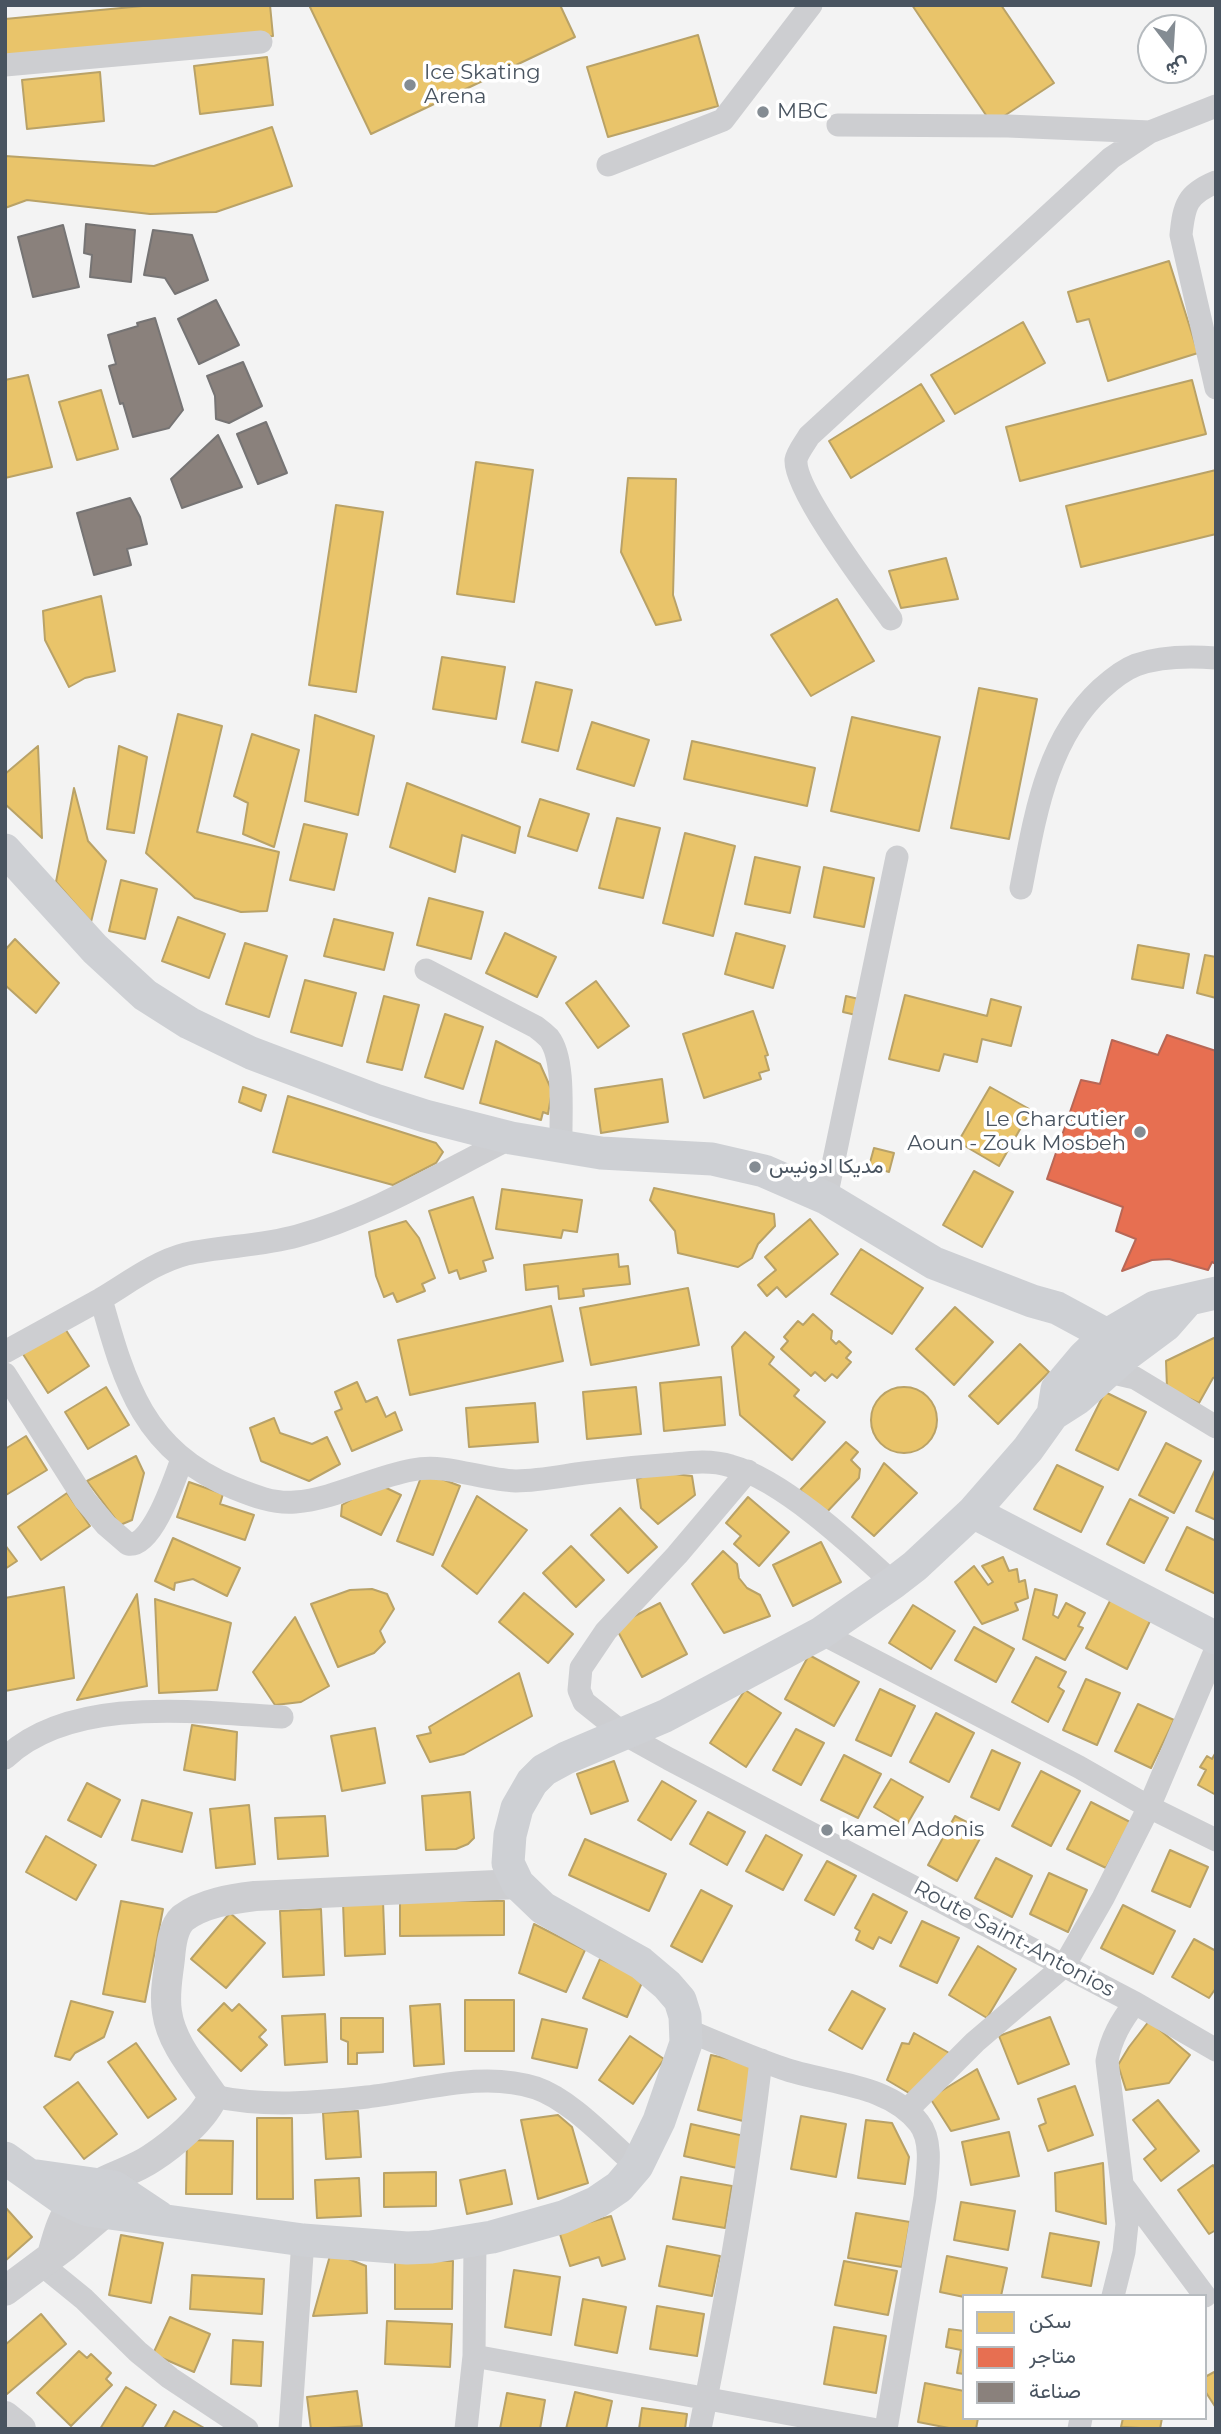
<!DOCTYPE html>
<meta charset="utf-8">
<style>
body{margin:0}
#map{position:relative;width:1221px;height:2434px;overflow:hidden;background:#f3f3f3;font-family:Montserrat,Vazirmatn,sans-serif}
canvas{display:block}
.frame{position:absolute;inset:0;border:7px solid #495460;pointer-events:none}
.legend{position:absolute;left:962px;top:2294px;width:245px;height:126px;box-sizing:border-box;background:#fff;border:2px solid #b6bbbf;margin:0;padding:9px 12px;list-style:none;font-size:21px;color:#495460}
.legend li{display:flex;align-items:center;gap:14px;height:35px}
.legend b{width:35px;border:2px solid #b6bbbf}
.north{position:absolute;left:1137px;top:14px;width:70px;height:70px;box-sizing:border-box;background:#fff;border:2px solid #b6bbbf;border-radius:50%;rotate:163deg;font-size:19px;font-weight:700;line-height:28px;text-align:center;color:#495460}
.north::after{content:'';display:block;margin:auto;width:24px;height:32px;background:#848c93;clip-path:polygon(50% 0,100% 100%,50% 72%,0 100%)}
</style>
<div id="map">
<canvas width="1221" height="2434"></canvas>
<div class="frame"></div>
<ul class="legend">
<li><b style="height:19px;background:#e9c46a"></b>سكن</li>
<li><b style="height:19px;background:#e76f51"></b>متاجر</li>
<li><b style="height:19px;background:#8a817c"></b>صناعة</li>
</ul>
<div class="north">ش</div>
</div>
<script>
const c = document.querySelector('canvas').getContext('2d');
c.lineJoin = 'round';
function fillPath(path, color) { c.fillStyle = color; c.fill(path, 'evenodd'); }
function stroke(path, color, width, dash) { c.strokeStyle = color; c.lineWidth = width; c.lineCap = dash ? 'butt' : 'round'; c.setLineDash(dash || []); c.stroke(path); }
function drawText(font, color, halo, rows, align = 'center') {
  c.font = font + ' Montserrat,Vazirmatn,sans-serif'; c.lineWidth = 7; c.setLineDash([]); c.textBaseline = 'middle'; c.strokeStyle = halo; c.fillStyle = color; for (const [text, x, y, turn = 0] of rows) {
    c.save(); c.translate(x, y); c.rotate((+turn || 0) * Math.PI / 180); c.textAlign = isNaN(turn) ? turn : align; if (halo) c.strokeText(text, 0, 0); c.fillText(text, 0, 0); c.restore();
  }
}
const homes = new Path2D(`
 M153,5H270L273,36L5,61V19Z
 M309,5H560L575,37L371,134Z
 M912,5H1001L1054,83L992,124Z
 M698,35L718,106L608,137L587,67Z
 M267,57L273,105L200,114L194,66Z
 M100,72L104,121L27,129L22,80Z
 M272,127L292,186L216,212L150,214L27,200L5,208V156L154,166Z
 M1169,261L1198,353L1108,381L1089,319L1077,322L1068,292Z
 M1023,322L1045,363L955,414L931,375Z
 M28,375L52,467L5,478V380Z
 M1192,380L1206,434L1020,481L1006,427Z
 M921,384L944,421L851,478L829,441Z
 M101,390L118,449L77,460L59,402Z
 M476,462L533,470L514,602L457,594Z
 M1216,470V534L1081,567L1066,506Z
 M628,478L676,479L673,595L681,620L656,625L621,552Z
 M336,505L383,512L356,692L309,685Z
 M946,558L958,599L901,608L889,571Z
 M101,596L115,671L85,678L69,687L45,640L43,611Z
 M837,599L874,661L811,696L771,635Z
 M442,657L505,667L496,719L433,709Z
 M536,682L572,690L558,751L522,742Z
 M979,688L1037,699L1009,839L951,828Z
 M178,714L222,726L197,832L279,852L267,911L241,912L195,898L146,853Z
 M315,715L374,736L358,815L305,801Z
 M852,717L940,737L919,831L831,811Z
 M592,722L649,740L634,786L577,769Z
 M252,734L299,750L274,847L243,834L248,803L234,796Z
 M692,741L815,768L807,806L684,779Z
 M38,746L42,838L5,804V774Z
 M119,746L147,757L134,833L107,829Z
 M407,783L520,827L515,853L462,835L455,872L390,847Z
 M74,788L88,841L106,861L91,922L56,882Z
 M540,799L589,814L577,851L528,836Z
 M617,818L660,828L643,898L599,888Z
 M304,824L347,834L334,890L290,880Z
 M685,833L735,846L713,936L663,923Z
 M755,857L800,867L790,913L745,904Z
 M824,867L874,878L864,927L814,917Z
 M121,880L157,889L145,939L109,931Z
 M429,898L483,912L471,959L417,945Z
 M178,917L225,934L209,978L162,961Z
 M334,919L393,933L384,970L324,956Z
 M505,933L556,957L537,997L486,973Z
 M736,933L785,946L773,988L725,974Z
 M15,939L59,983L36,1013L5,985V950Z
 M245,943L287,956L269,1017L226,1004Z
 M1138,945L1189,954L1183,988L1132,979Z
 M1205,955L1216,957V998L1197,993Z
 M305,980L356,993L342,1046L291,1032Z
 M596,981L629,1026L598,1048L566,1003Z
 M905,995L987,1016L991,999L1021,1007L1011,1046L982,1039L977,1062L944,1054L939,1071L889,1059Z
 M384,996L419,1005L402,1070L367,1062Z
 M846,996L863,1000L860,1016L843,1012Z
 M753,1011L768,1055L765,1056L769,1070L759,1073L761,1079L704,1098L683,1034Z
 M445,1014L483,1027L463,1089L425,1077Z
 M496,1041L540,1064L552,1091L548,1114L543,1112L541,1120L480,1103Z
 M662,1079L668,1122L601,1133L595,1089Z
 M243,1087L266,1095L261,1111L239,1102Z
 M990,1087L1031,1110L999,1166L958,1142Z
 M288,1096L436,1143L443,1152L436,1163L393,1185L273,1152Z
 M874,1148L894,1153L889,1172L869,1166Z
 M974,1171L1013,1192L982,1247L943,1225Z
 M654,1188L774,1214L775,1226L758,1244L752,1258L738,1267L678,1253L675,1231L650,1200Z
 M502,1189L582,1200L577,1232L563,1230L561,1238L496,1229Z
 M473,1197L493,1258L483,1261L486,1271L460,1279L457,1270L449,1273L429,1211Z
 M810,1219L838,1254L786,1297L777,1287L767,1296L758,1285L776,1270L765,1257Z
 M406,1221L419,1238L435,1278L422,1284L425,1291L397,1302L393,1293L384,1297L376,1276L369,1232Z
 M861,1249L923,1288L892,1334L831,1294Z
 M618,1254L619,1267L628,1266L630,1284L583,1289L584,1296L559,1299L558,1286L526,1290L524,1265Z
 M688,1288L699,1345L591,1365L580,1308Z
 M551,1306L563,1361L410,1395L398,1340Z
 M955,1307L993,1342L954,1385L916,1349Z
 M813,1314L832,1331L831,1339L836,1344L839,1341L851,1352L846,1358L851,1362L837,1378L832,1374L825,1381L815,1372L811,1376L781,1349L788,1341L784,1337L798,1321L803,1325Z
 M62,1324L89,1366L48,1393L21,1351Z
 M745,1332L774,1357L769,1364L799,1390L794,1396L825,1422L792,1460L740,1415L732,1347Z
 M1216,1337V1377L1213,1378L1199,1403L1167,1388L1166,1361Z
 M1020,1344L1049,1372L998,1424L969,1396Z
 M721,1377L725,1425L664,1431L660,1383Z
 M357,1382L366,1402L377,1397L386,1417L395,1412L402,1430L352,1451L335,1412L342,1409L335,1392Z
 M106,1387L129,1425L88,1449L65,1412Z
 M636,1387L641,1434L587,1439L583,1392Z
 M871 1420a33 33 0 1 1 66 0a33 33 0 1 1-66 0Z
 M1105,1392L1146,1412L1118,1470L1076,1450Z
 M535,1403L538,1442L469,1447L466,1408Z
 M274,1418L280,1433L312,1444L327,1437L340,1464L309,1481L261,1461L250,1428Z
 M26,1436L47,1470L6,1495L5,1449Z
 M846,1442L858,1452L851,1460L860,1469L859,1478L825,1514L800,1490Z
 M1166,1443L1201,1461L1174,1513L1139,1495Z
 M136,1456L144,1473L132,1520L120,1525L87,1481Z
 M884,1463L917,1493L874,1536L852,1517Z
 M1057,1465L1103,1487L1081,1532L1034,1509Z
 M1216,1468V1520L1196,1511Z
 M423,1472L460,1486L433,1555L397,1541Z
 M656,1472L692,1476L695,1495L658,1524L641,1508L637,1479Z
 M189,1482L223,1494L220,1504L254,1515L245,1540L177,1517Z
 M378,1484L401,1495L381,1535L341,1516L342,1505Z
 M67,1493L90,1526L41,1560L18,1527Z
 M477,1496L527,1530L477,1594L442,1566Z
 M748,1497L789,1532L759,1566L734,1544L741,1536L726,1523Z
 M1130,1499L1168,1518L1144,1563L1107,1544Z
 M620,1508L657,1547L628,1573L591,1535Z
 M1187,1527L1216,1541V1594L1166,1570Z
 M173,1538L240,1568L227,1596L193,1579L175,1583L174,1590L155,1581Z
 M821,1542L841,1582L793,1606L773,1565Z
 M5,1545L17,1561L5,1569Z
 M571,1546L604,1580L576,1607L543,1573Z
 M723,1551L737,1564L739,1578L747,1588L760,1595L770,1616L724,1633L692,1584Z
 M1003,1557L1009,1571L1017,1569L1019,1582L1025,1580L1028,1598L1015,1603L1018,1610L982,1624L955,1582L974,1566L988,1585L993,1582L982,1566Z
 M64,1587L74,1678L5,1691V1598Z
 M372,1589L387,1594L394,1609L380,1631L385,1642L374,1653L338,1667L311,1604L350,1590Z
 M1035,1589L1057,1595L1053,1615L1058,1618L1066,1603L1085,1613L1078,1626L1083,1628L1065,1660L1023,1639Z
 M524,1593L573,1634L548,1663L499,1622Z
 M137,1594L147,1686L77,1700Z
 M155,1599L231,1623L217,1690L159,1693Z
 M1111,1599L1151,1619L1127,1669L1086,1648Z
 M660,1603L687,1654L642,1677L615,1626Z
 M913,1605L955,1631L931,1669L889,1643Z
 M295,1617L329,1686L301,1702L275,1705L253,1672Z
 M974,1627L1014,1649L996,1682L955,1660Z
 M809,1655L859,1682L834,1726L785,1699Z
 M1036,1657L1066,1672L1058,1687L1064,1691L1048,1722L1012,1702Z
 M519,1673L532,1716L464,1754L430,1762L417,1736L431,1733L429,1727Z
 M1086,1679L1120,1693L1097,1745L1063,1730Z
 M880,1689L915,1706L891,1756L856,1740Z
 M745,1690L781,1713L746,1767L710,1743Z
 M1138,1704L1174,1720L1151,1768L1115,1751Z
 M936,1713L974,1733L949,1782L910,1762Z
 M192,1725L237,1732L235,1780L184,1770Z
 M375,1728L385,1783L342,1791L331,1736Z
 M796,1729L824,1743L801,1785L773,1770Z
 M992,1750L1020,1763L999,1810L971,1797Z
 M1216,1752V1795L1198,1785L1206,1770L1200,1767L1207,1756L1212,1759Z
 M844,1755L881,1774L858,1818L821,1800Z
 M614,1761L628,1801L591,1814L577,1774Z
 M1041,1771L1080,1791L1051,1846L1012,1826Z
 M891,1779L923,1797L906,1826L874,1807Z
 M662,1781L696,1801L671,1840L638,1820Z
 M87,1783L120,1800L101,1837L68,1820Z
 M470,1792L474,1838L468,1844L456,1849L426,1850L422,1796Z
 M142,1800L192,1813L182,1852L132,1840Z
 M1091,1802L1130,1822L1106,1868L1067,1849Z
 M249,1805L255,1864L216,1868L210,1809Z
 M708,1812L745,1832L727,1865L690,1844Z
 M325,1816L328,1856L278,1859L275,1818Z
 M955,1816L984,1831L957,1881L928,1865Z
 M766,1835L802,1855L783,1890L746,1871Z
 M46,1836L96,1865L76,1900L26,1872Z
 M585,1839L666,1874L649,1911L569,1875Z
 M1170,1850L1208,1867L1190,1907L1152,1891Z
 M996,1858L1032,1876L1012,1917L975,1898Z
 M827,1861L856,1876L834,1915L805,1900Z
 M1049,1873L1087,1890L1068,1932L1030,1914Z
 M701,1890L732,1906L702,1962L671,1946Z
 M873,1894L907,1912L891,1943L879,1937L873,1949L856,1940L860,1931L855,1928Z
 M121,1901L163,1909L145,2002L103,1994Z
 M383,1901L385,1954L345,1956L343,1903Z
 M400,1901H504V1935L400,1936Z
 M1123,1905L1175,1931L1153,1974L1101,1948Z
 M321,1909L324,1975L283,1977L280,1911Z
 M230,1913L265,1943L226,1988L191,1959Z
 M922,1921L959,1938L937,1983L900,1966Z
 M534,1924L585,1950L566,1992L519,1973Z
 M1194,1939L1216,1951V1988L1209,1998L1172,1977Z
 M978,1946L1016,1969L987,2018L949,1995Z
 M600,1959L644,1978L627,2017L583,1998Z
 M852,1991L885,2009L862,2049L829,2030Z
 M465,2000H514V2051H465Z
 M71,2001L113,2012L104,2037L75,2053L70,2060L55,2056Z
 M224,2003L232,2011L239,2004L266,2030L259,2037L267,2045L241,2071L198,2030Z
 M440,2004L444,2064L414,2066L410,2006Z
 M325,2014L327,2062L285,2065L282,2016Z
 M1050,2017L1069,2064L1018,2084L999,2036Z
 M341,2018H383V2052L357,2053V2064H348V2042L341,2039Z
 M542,2019L587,2029L577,2068L532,2058Z
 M1149,2021L1190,2055L1169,2083L1126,2090L1118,2065L1129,2047Z
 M914,2033L951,2054L914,2096L887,2080L902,2043L909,2044Z
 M630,2036L664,2059L633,2104L599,2080Z
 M136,2043L176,2099L148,2118L108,2062Z
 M711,2055L756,2065L743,2121L698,2110Z
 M977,2069L999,2119L951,2131L930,2098Z
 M78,2082L117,2134L84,2159L44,2107Z
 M1075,2086L1093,2135L1048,2151L1039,2126L1046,2123L1038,2099Z
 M1158,2100L1199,2151L1161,2181L1144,2159L1156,2149L1133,2120Z
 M358,2111L361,2157L326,2159L323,2113Z
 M558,2115L572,2127L588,2183L538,2199L521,2120Z
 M801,2116L846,2124L836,2177L791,2169Z
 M257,2118H292L293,2199H257Z
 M866,2120L892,2123L909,2157L905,2184L858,2178Z
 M691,2124L744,2136L737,2168L684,2156Z
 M1009,2132L1019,2176L971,2185L962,2142Z
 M187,2140L233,2141L232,2194H186Z
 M1103,2163L1106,2224L1056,2211L1055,2173Z
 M1213,2165L1216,2170V2230L1209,2234L1178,2190Z
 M505,2170L512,2204L467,2214L460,2180Z
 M436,2172V2206L384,2207V2173Z
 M681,2177L732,2186L725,2228L673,2219Z
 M359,2178L361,2216L317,2218L315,2180Z
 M961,2202L1015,2211L1008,2250L954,2240Z
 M5,2207L32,2237L5,2261Z
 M856,2213L910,2222L902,2267L848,2258Z
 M611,2216L625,2259L602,2266L599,2257L570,2266L559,2231Z
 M1050,2233L1099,2242L1091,2286L1042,2277Z
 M121,2235L163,2243L151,2303L109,2295Z
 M667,2246L720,2256L712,2296L659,2286Z
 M331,2252L366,2266L367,2313L313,2316Z
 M947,2256L1007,2268L1001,2296L964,2297L940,2292Z
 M395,2261H453L452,2309H395Z
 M844,2261L897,2271L888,2315L835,2305Z
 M514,2270L560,2277L551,2335L505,2327Z
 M192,2275L264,2279L262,2314L190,2309Z
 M583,2299L626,2307L617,2353L575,2345Z
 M657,2306L704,2314L697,2356L650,2349Z
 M41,2314L66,2344L7,2394L5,2391V2345Z
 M170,2317L210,2334L194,2372L153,2354Z
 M387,2321L452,2324L450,2367L385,2364Z
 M834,2327L886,2336L876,2393L824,2384Z
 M949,2329L964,2331V2374L957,2373L961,2350L946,2347Z
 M233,2340L263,2342L261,2386L231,2384Z
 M79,2351L87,2358L91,2354L111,2373L106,2379L112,2385L71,2426L37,2393Z
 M1216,2371V2408L1205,2391V2377Z
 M925,2383L964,2391V2418H978L976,2429H954L918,2422Z
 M126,2387L156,2405L141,2429H100Z
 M357,2391L362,2426L311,2429L307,2397Z
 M575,2392L612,2401L606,2429H566Z
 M507,2393L545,2400L540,2429H500Z
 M642,2408L687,2414L685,2429H639Z
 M174,2411L206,2429H164Z
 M1123,2418H1162L1160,2429L1121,2427Z`);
fillPath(homes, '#e9c46a');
stroke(homes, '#b9a267', 2);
const shops = new Path2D(`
 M1167,1035L1216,1051V1264L1212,1262L1208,1270L1169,1259L1152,1260L1122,1271L1136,1239L1116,1231L1123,1207L1047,1179L1081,1080L1100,1084L1112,1040L1158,1055Z`);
fillPath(shops, '#e76f51');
stroke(shops, '#b86756', 2);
const industry = new Path2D(`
 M86,224L135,230L131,282L90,277L92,255L84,253Z
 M63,225L79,287L33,297L18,237Z
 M153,230L192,235L208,280L175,294L165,278L144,275Z
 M216,300L239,345L199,364L178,319Z
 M155,318L183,410L169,428L133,437L123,403L120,404L109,366L116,364L108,335L138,326L137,323Z
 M243,362L262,406L229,423L216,419L215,396L207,376Z
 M266,422L287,473L258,484L237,434Z
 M218,435L242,487L182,508L171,479Z
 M130,498L140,517L147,544L127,549L131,565L94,575L77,513Z`);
fillPath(industry, '#8a817c');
stroke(industry, '#767474', 2);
stroke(new Path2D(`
 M5,65L261,42
 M838,125L1008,126L1150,132
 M608,165L723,120L811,5
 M1216,182C1187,194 1184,205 1181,235L1216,388
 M891,619C871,591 794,490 796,460C797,453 805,443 809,436L1111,158L1150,132L1216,106
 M1021,888C1035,817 1046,740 1101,689C1112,679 1123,670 1136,665C1161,656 1190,656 1216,658
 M426,970L536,1027C540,1030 545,1034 549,1038C566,1060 560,1119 561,1147
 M511,1138C441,1173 373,1215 297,1236C261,1246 222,1246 186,1254C155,1262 128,1283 101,1299C125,1385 144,1451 234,1488C254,1496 274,1504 295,1502C335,1499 373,1477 412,1470C448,1463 480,1480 516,1481C539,1481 562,1476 584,1473C614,1469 644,1466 674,1464C693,1462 712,1460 731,1466C783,1480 853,1546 893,1583
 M826,1198L897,857
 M5,1352L101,1299
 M1109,1372L1135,1378L1216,1427
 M5,1374L85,1500L106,1525L128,1544C152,1549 175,1478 182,1459
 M748,1471L677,1555L606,1631L581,1668L579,1690L584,1702L624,1734L669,1759L1135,2003C1121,2021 1111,2038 1107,2061L1127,2224L1124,2252L1113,2296
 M821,1633L1079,1767L1149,1807L1216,1840
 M5,1758C72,1695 196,1712 282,1717
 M1135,2003L1216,2050
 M687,2030C718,2043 750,2057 782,2068C826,2084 888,2083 919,2123C934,2142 927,2175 925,2197L886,2429
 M213,2096C262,2107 317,2103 367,2097C421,2091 482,2070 536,2088C571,2100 608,2141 637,2166
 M907,2110L975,2042L1064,1966L1103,1898L1149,1807L1216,1649
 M1124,2187L1205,2296
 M41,2264L84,2299L138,2352L170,2378L247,2429
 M474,2356L475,2241
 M290,2429L303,2240
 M466,2429L474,2356L872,2429
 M700,2429C725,2306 747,2184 761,2060
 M1079,2429L1081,2418`), '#cdced1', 23);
stroke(new Path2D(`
 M52,2255C57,2238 61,2219 73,2205C94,2178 126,2176 152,2158C172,2145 205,2118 213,2096C196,2071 171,2043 167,2012C164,1994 168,1976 170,1958C171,1945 173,1927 183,1918C203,1903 231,1899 255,1896L518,1884
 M5,2291L64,2247L117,2202
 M5,2416L21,2429`), '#cdced1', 30);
stroke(new Path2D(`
 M5,850L95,949L145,995L189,1023L251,1053L375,1100L425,1116L511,1138L601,1153L712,1159L764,1171L826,1198L934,1263L1032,1301L1057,1308L1107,1335L1127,1354
 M1053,1414L1057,1389L1084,1357L1107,1335L1155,1307L1216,1293
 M973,1512L1216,1638
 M5,2158L60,2197L88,2210L303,2240L407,2248L431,2247L492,2237L563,2217L597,2202L619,2187L637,2166L659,2121L686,2043L685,2016L680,2000L667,1985L641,1963L543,1908L518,1884L508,1863L510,1835L517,1808L532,1782L544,1770L566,1758L665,1716L821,1633L893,1583L915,1566L973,1512L1028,1449L1053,1414L1078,1398L1127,1354L1166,1325L1187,1301
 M37,2176L114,2187L159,2217`), '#ced0d4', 33);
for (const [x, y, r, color] of [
 [410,85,7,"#848c93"],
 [763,112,7,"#848c93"],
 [1140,1132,7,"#848c93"],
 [755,1167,7,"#848c93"],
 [827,1830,7,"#848c93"]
]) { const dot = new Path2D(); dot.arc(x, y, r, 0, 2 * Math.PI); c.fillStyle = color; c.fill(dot); stroke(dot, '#fff', 2.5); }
drawText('21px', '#495460', '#fff', [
 ["Ice Skating",424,73],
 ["Arena",424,97],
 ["MBC",777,112],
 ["Le Charcutier",1126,1120,"right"],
 ["Aoun - Zouk Mosbeh",1126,1144,"right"],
 ["مديكا ادونيس",769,1167],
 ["kamel Adonis",841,1830]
], 'left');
drawText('21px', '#495460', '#fff', [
 ["Route Saint-Antonios",1014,1939,28]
]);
</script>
